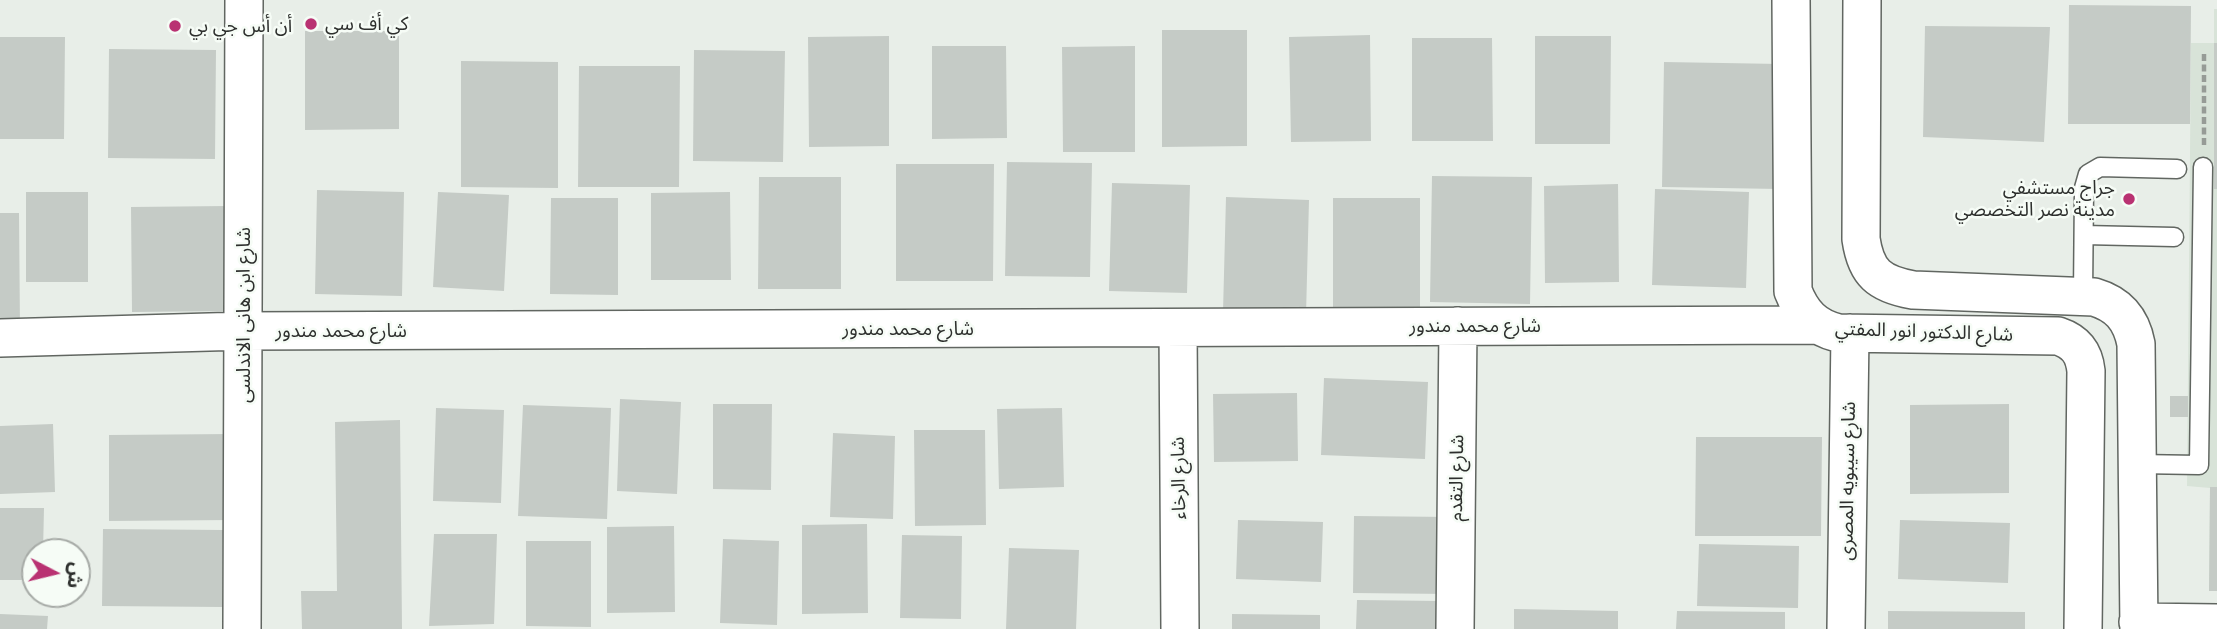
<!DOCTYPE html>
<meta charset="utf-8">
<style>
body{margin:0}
#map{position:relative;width:2217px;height:629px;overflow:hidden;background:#e8eee8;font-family:Figtree,"Noto Sans Arabic",sans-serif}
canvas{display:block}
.north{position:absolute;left:21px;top:538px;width:70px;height:70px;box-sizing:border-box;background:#f6fcf6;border:2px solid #a6aaa6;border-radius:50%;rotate:97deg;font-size:19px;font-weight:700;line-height:28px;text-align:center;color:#2d2f2d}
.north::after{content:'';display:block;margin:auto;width:24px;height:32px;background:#b93272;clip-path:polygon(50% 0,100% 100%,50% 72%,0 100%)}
</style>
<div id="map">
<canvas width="2217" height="629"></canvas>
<div class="north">ش</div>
</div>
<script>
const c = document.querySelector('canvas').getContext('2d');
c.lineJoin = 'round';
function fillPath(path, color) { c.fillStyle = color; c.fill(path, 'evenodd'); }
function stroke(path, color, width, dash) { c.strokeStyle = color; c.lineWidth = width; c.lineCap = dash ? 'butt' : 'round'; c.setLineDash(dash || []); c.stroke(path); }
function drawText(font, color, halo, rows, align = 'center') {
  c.font = font + ' Figtree,"Noto Sans Arabic",sans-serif'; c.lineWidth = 5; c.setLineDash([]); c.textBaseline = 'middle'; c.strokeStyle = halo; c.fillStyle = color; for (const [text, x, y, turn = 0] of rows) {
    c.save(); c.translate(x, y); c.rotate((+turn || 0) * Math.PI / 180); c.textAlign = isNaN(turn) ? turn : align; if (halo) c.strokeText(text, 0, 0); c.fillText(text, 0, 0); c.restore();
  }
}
fillPath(new Path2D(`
 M2214,9H2217V591H2209L2210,488L2187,486L2191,43H2214Z`), '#d8e3d8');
fillPath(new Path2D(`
 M2069,5L2191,6L2190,124H2068Z
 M1925,26L2050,27L2044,142L1923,137Z
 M1162,30H1247V146L1162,147Z
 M305,31H399V129L305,130Z
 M1370,35L1371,141L1291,142L1289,37Z
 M889,36V146L809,147L808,37Z
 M1535,36H1611L1610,144H1535Z
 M0,37H65L64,139H0Z
 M1412,38H1492L1493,141H1412Z
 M2214,43H2217V189H2214Z
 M932,46H1006L1007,138L932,139Z
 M1135,46V152H1063L1062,47Z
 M109,49L216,50L215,159L108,158Z
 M694,50L785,51L783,162L693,161Z
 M461,61L558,62V188L461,187Z
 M1664,62L1781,64L1779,189L1662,187Z
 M579,66H680L679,187H578Z
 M1007,162L1092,163L1090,277L1005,276Z
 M896,164H994L993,281H896Z
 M1432,176L1532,177L1530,304L1430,302Z
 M759,177H841V289H758Z
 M1112,183L1190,185L1187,293L1109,291Z
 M1618,184L1619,282L1545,283L1544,186Z
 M1655,189L1749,192L1746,288L1652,285Z
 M317,190L404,192L402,296L315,294Z
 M26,192H88V282H26Z
 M438,192L509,195L504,291L433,287Z
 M730,192L731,280H651V193Z
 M1226,197L1309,200L1306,315L1223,312Z
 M551,198H618V295L550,294Z
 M1333,198H1420V310H1333Z
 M227,206V311L132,312L131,207Z
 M0,213H19L20,330H0Z
 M1324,378L1428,382L1425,459L1321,455Z
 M1297,393L1298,461L1214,462L1213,394Z
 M2170,396H2188V417H2170Z
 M620,399L681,402L677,494L617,491Z
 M713,404H772L771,490L713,489Z
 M2009,404V493L1910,494V405Z
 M523,405L611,408L607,519L518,516Z
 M436,408L504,410L501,503L433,501Z
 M1062,408L1064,487L999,489L997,409Z
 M400,420L402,629H302L301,591H337L335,422Z
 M53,424L55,492L0,494V426Z
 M914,430H985L986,525L915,526Z
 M833,433L895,436L893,519L830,517Z
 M232,434V520L109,521V435Z
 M1696,437H1822L1821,536H1695Z
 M2210,487H2217V591H2209Z
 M0,508H44L43,552H35V580H0Z
 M1354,516L1451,517L1450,594L1353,593Z
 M1238,520L1323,522L1321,582L1236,579Z
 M1900,520L2010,523L2008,583L1898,579Z
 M867,524L868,613L802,614V525Z
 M674,526L675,612L607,613V527Z
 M103,529L223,530L222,607L102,606Z
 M434,534H497L494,624L429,626Z
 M902,535L962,536L961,619L900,618Z
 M723,539L779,541L777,625L720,623Z
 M526,541H591V627L526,626Z
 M1699,544L1799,546L1798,608L1697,606Z
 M1009,548L1079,550L1076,629H1006Z
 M1357,600L1441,601L1440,629H1356Z
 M1514,609L1618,611V629H1514Z
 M1677,611L1785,612V629H1676Z
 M1888,611L2025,612V629H1888Z
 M0,614L48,616L47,629H0Z
 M1232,614L1320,615V629H1232Z`), '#c5cbc6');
const lane = new Path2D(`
 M2084,235L2174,237
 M2083,296L2084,188L2088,174L2100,167L2177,169
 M2137,464L2199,465L2203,167`);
const street = new Path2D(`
 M1791,0L1793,291C1802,314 1814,327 1838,333L2058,336C2076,342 2084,352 2086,371L2083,629
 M1862,0L1861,239C1866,273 1879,284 1913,290L2094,297C2118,304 2131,318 2136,344L2139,629
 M1178,328L1180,629
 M0,338L244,331L1816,325
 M2138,622L2217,623
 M242,629L244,0
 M1455,629L1458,326
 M1846,629L1850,333`);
stroke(lane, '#616661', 21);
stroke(street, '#616661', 40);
stroke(new Path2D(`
 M2204,145V52`), '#969b96', 4.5, [7, 3.5]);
stroke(lane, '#fff', 18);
stroke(street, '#fff', 37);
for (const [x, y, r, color] of [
 [311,24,7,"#b93272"],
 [175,26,7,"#b93272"],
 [2129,199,7,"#b93272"]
]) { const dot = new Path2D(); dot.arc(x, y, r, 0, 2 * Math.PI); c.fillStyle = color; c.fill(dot); stroke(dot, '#f6fcf6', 2.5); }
drawText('19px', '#2d2f2d', '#f6fcf6', [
 ["كي أف سي",325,24],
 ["أن أس جي بي",189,26],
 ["جراج مستشفي",2115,188,"right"],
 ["مدينة نصر التخصصي",2115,210,"right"]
], 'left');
drawText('19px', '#2d2f2d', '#f6fcf6', [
 ["شارع ابن هانى الاندلسى",244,315,-90],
 ["شارع محمد مندور",1475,326],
 ["شارع محمد مندور",908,329],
 ["شارع محمد مندور",341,331],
 ["شارع الدكتور انور المفتي",1924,332,2],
 ["شارع الرخاء",1179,478,-91],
 ["شارع التقدم",1457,478,-89],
 ["شارع سيبويه المصرى",1848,481,-89]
]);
</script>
